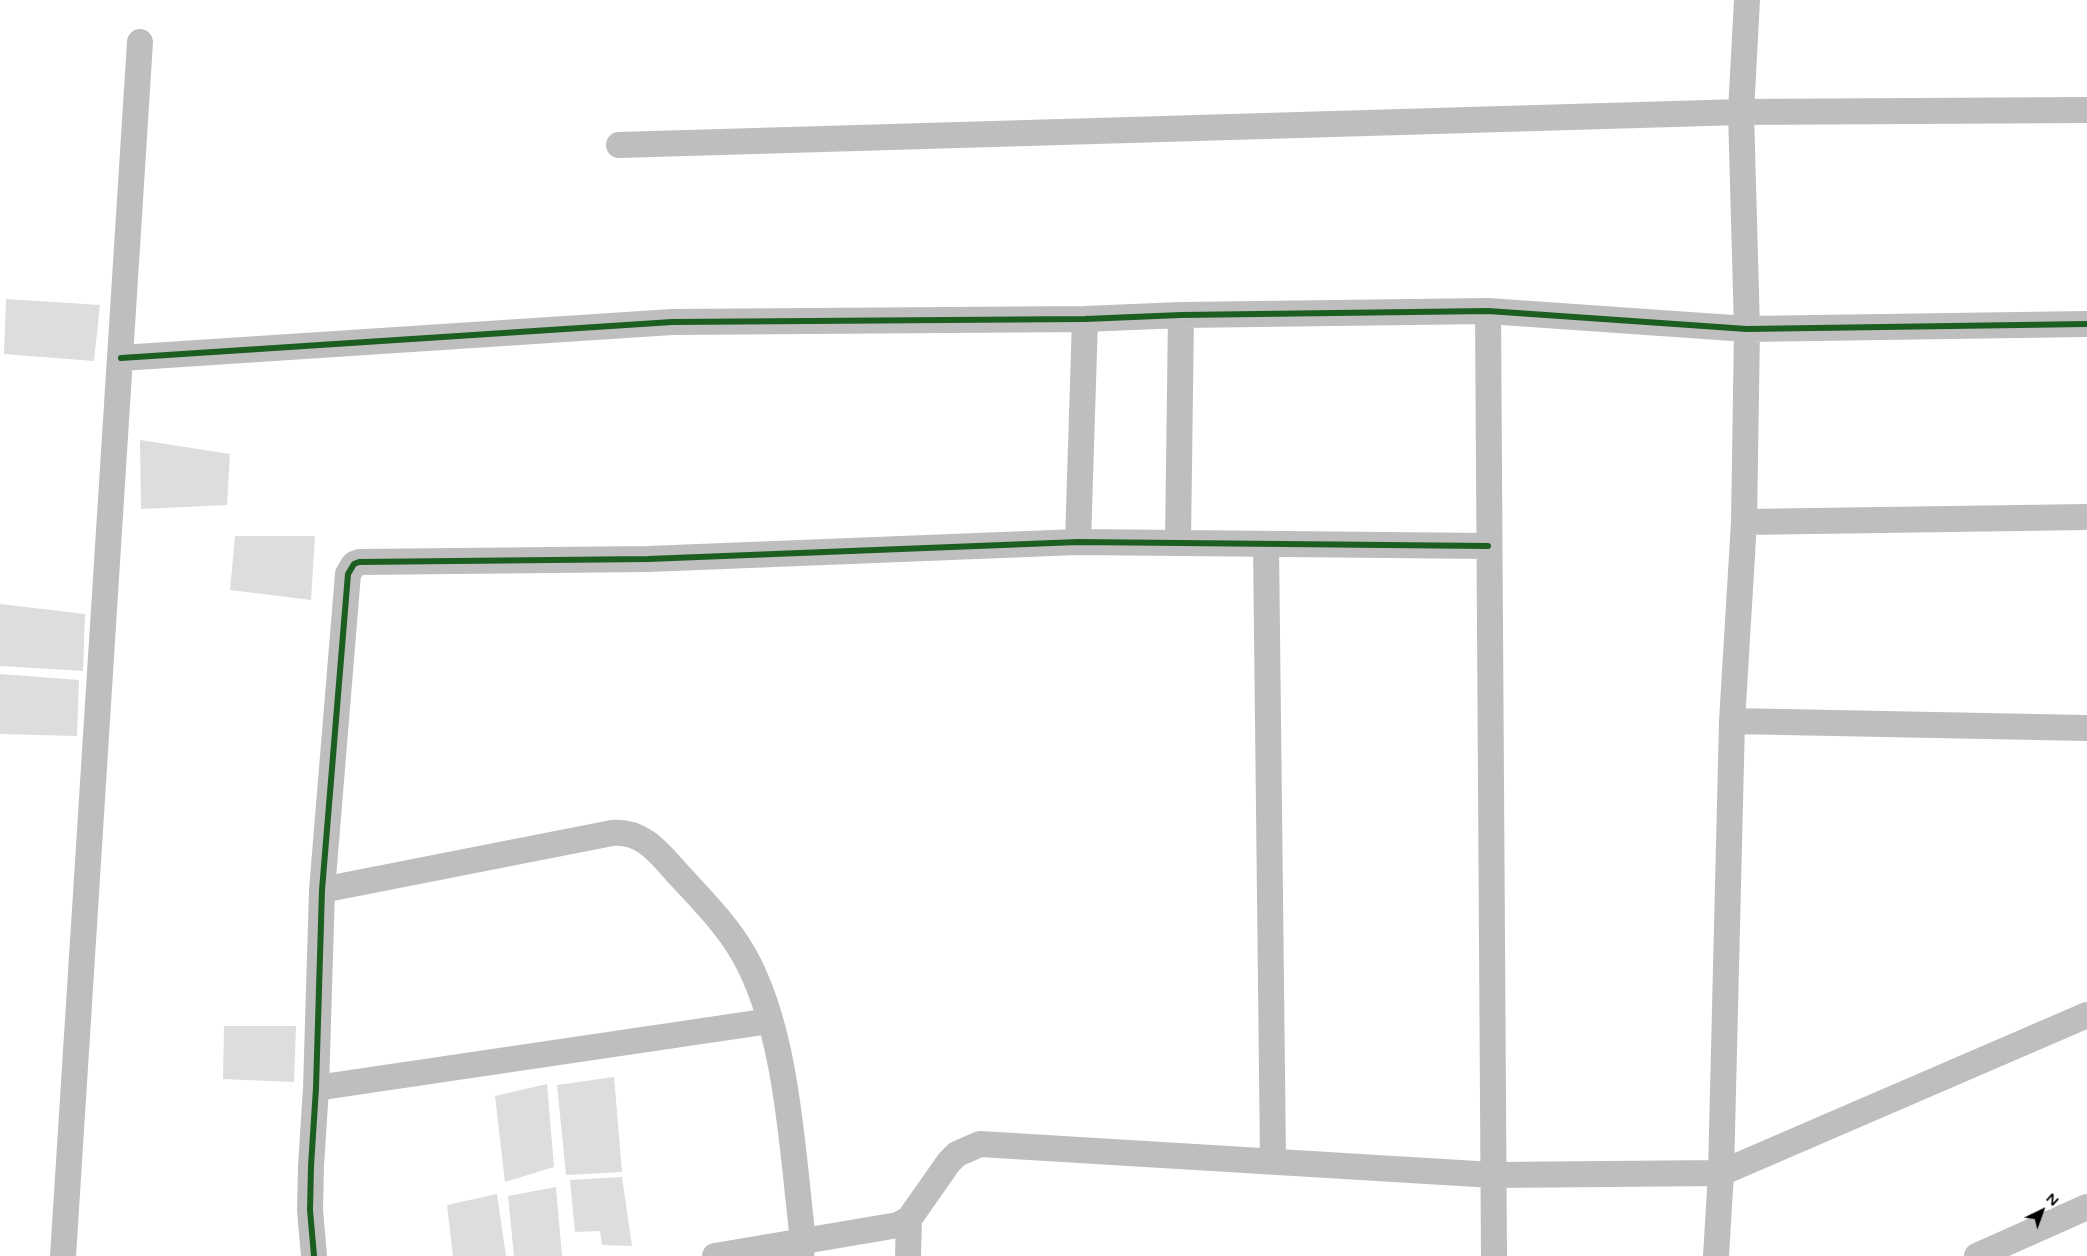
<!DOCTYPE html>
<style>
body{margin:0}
#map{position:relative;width:2087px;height:1256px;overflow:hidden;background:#fff;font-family:"Varela Round",sans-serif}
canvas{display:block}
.north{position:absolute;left:2017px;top:1186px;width:50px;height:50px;-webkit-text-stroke:4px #fff;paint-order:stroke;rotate:42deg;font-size:14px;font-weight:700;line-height:20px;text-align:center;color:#000}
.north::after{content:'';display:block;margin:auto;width:18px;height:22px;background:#000;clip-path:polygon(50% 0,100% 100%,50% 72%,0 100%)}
</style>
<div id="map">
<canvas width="2087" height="1256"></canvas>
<div class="north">N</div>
</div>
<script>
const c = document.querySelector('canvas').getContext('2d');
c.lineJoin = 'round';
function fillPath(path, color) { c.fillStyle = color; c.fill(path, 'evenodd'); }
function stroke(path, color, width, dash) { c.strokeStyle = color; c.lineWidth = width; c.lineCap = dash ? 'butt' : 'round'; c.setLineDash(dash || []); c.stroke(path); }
fillPath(new Path2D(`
 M6,299L100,305L94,361L4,354Z
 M140,440L230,454L227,505L141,509Z
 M235,536H315L311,600L230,590Z
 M0,604L85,614L83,671L0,666Z
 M0,674L79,680L77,736L0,734Z
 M224,1026H296L294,1082L223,1079Z
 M614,1077L622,1172L566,1175L557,1085Z
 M547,1084L554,1167L505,1182L495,1096Z
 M622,1177L632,1246L602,1245L600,1231L575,1232L570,1180Z
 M556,1187L562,1256H514L508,1196Z
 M497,1194L506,1256H453L447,1205Z`), '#ddd');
stroke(new Path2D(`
 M619,145L1741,112L2087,110
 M1488,311L1494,1256
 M121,358L672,322L1085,319L1181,315L1488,311L1747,329L2087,324
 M1744,522L2087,517
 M1078,542L1085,319
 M1178,542L1181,315
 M1266,545L1273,1160
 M1732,721L2087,728
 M322,890L612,833C643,830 660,854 679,875C702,900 727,925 744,955C788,1033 792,1151 803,1240L801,1256
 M316,1088L770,1021
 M909,1219L949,1162L957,1154L980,1144L1493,1175L1721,1173L2087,1015
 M63,1256L140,42
 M314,1256L310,1210L311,1166L316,1088L322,890L348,574L354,564L359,562L648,559L1078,542L1488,546
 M715,1256L898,1225L909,1219L908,1256
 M1716,1256L1721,1173L1732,721L1744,522L1747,329L1741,112L1747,0
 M1977,1256L2087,1207`), '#bebebe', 26);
stroke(new Path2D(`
 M121,358L672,322L1085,319L1181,315L1488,311L1747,329L2087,324
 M314,1256L310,1210L311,1166L316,1088L322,890L348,574L354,564L359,562L648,559L1078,542L1488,546`), '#1b5e20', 6);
</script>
